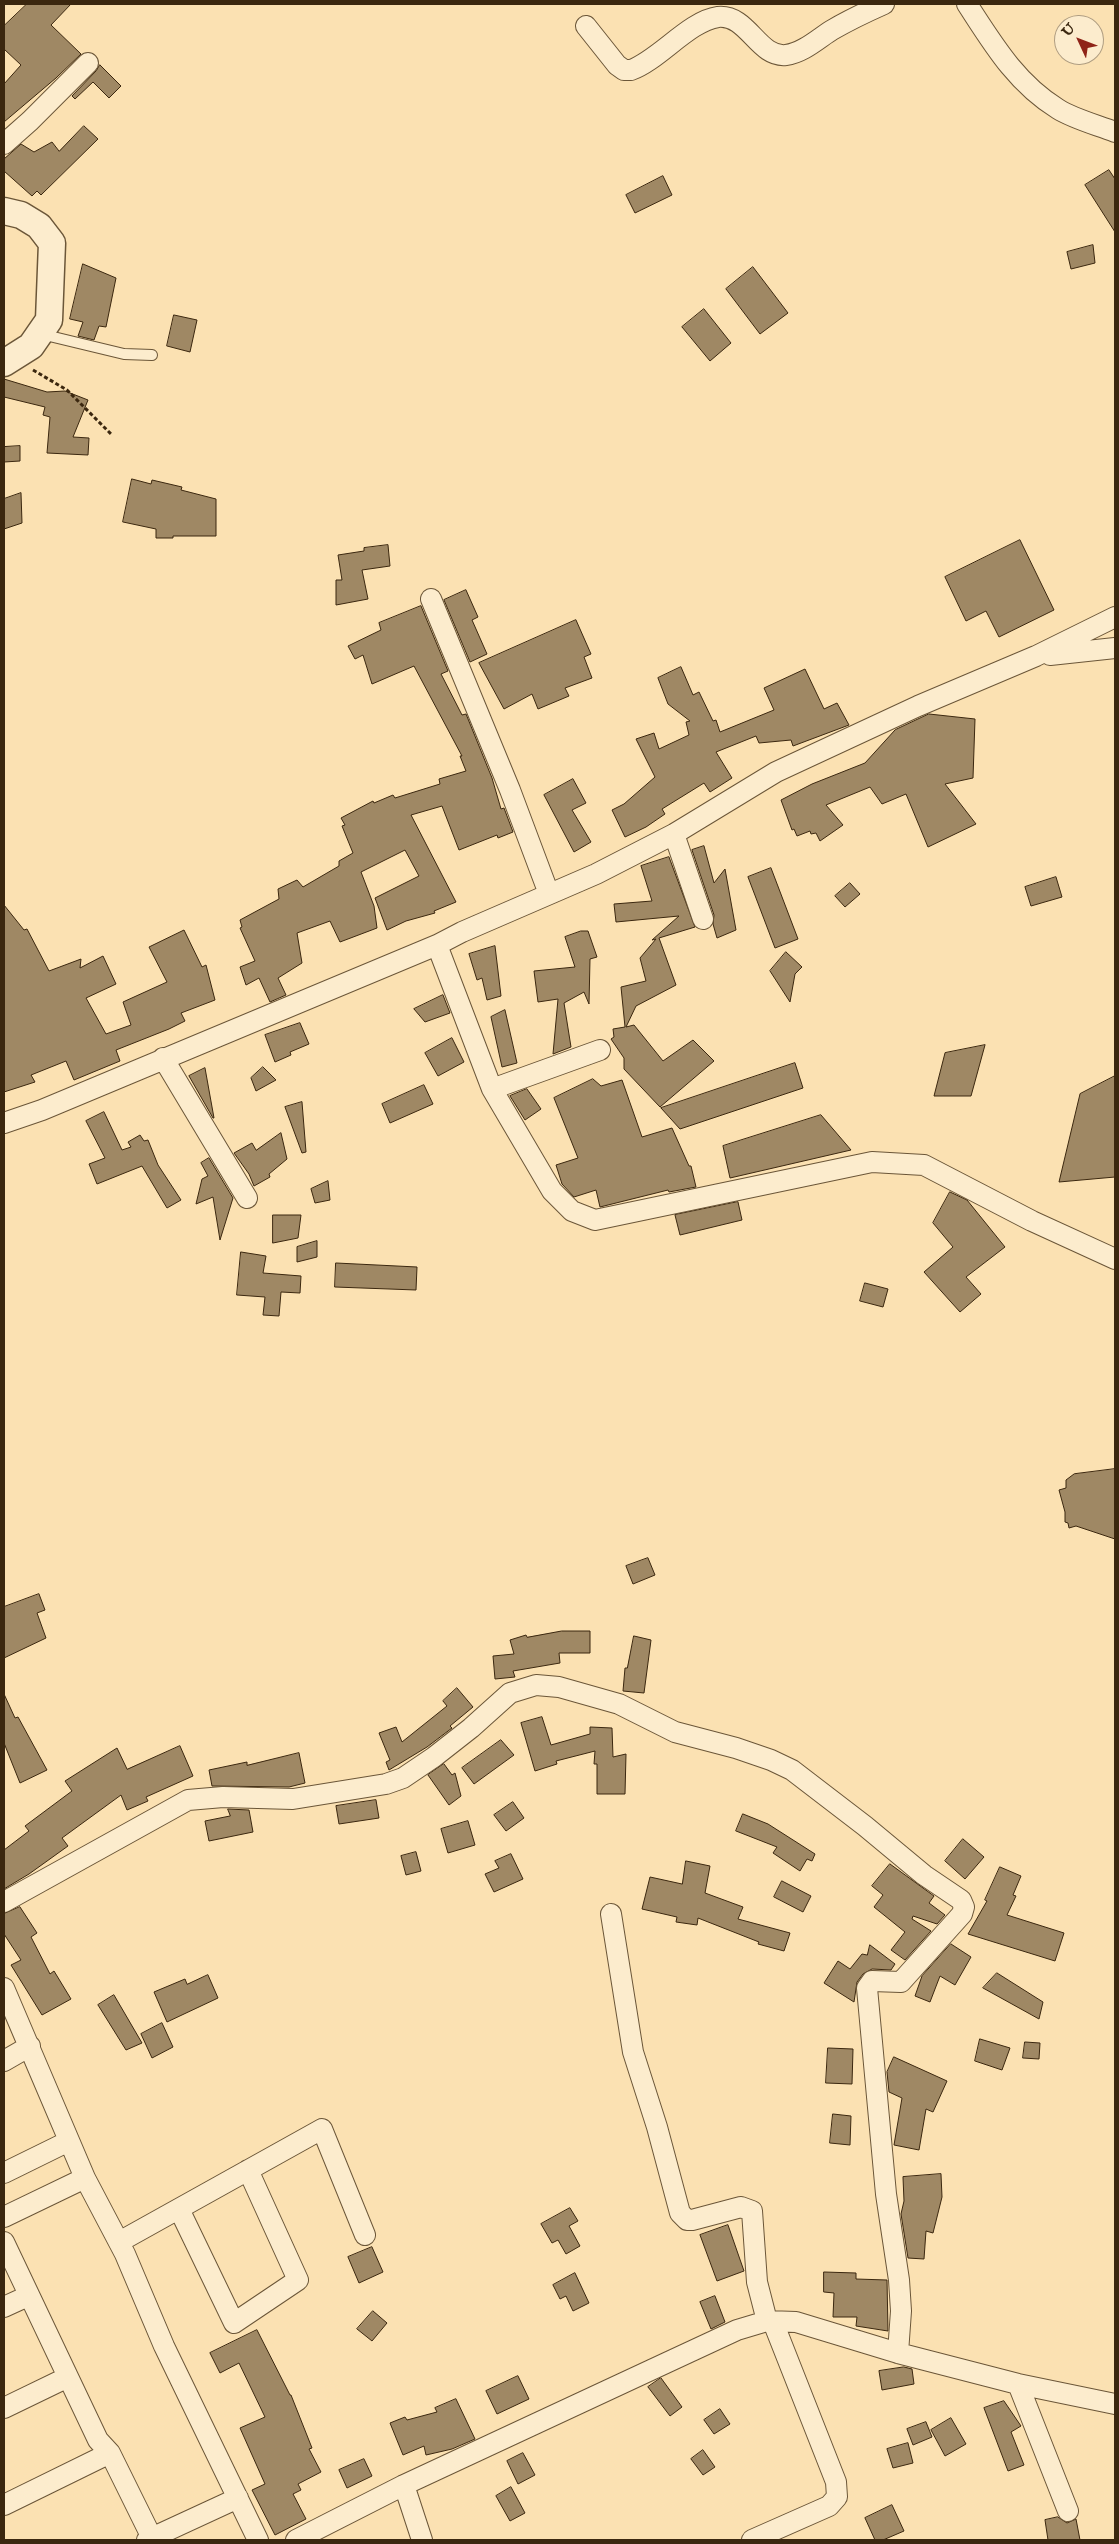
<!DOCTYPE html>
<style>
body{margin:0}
#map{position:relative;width:1119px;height:2544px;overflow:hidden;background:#fbe1b2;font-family:"IM FELL English",serif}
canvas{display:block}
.frame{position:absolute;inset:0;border:5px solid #3b270f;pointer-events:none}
.north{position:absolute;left:1054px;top:15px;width:50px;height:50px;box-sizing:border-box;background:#fceccd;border:1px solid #af9d81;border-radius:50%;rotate:313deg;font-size:14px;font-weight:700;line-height:20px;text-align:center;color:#3b270f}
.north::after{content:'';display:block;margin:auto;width:18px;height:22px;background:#8f2418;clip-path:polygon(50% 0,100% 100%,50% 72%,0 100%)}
</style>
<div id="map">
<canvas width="1119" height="2544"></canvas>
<div class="frame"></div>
<div class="north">U</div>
</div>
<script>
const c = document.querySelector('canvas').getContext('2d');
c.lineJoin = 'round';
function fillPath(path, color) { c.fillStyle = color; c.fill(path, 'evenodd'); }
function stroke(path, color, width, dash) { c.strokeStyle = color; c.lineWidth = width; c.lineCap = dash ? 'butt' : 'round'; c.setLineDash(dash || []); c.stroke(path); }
const building = new Path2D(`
 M27,4H71L51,25L81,54L56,78L4,122V84L21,65L4,49V26Z
 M100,65L121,86L109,98L93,82L75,99L72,96L96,71Z
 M84,126L98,139L41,195L37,191L32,196L4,171V159L21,144L34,152L52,142L59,151Z
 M1109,170L1115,179V232L1085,185Z
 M663,176L672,195L635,213L626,195Z
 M1093,245L1095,263L1071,269L1067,252Z
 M83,264L116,278L106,327L99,326L94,340L78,336L83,322L70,319Z
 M753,267L788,313L760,334L726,289Z
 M704,309L731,343L710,361L682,327Z
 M174,315L197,320L190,352L167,346Z
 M4,379L47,392L65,391L88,400L73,437L89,438L88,455L47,453L50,417L43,415L45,407L4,397Z
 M20,446V461L4,462V447Z
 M132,479L151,484L152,480L182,487L181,490L216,499V536H173V538H156V529L123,522Z
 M21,493L22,523L4,529V499Z
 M1020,540L1054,610L999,637L986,611L966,621L945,577Z
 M388,545L390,566L362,570L368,599L336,605V580H342L338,555L364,551V548Z
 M466,590L478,617L472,620L487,654L470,662L444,600Z
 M421,606L448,671L441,674L462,715L466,714L492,778L501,809L504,808L513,832L498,838L497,835L459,850L442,806L411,815L456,902L434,911L435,913L406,921L387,930L375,898L419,876L405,850L361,872L374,906L377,928L340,942L330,921L297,933L302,963L278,978L286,995L270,1002L259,978L246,985L240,967L255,961L240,928L242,927L240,920L279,899L278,889L297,880L303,887L339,866V861L353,853L342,826L345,825L341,818L373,801L374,803L393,795L395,798L440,784L439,779L466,771L460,756H462L414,666L372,684L363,655L355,659L348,646L381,630L379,623Z
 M576,620L591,654L584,657L592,678L565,688L569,696L538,709L532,694L504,709L479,663Z
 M681,667L693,695L699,692L713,721L716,720L720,732L774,710L764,688L805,669L824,709L837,703L849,725L793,746L791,740L759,743L756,736L716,752L732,778L710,792L704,783L662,809L665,814L646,827L625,837L612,810L624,804L655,777L636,739L654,733L659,749L689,735L686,722L690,721L668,704L658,678Z
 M929,714L975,719L973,778L945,784L976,824L928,847L906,794L882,804L870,787L826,805L843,825L820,841L816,833L811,834L810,831L797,836L794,829L792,830L781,800L812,784L865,763L895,730Z
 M573,779L586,803L572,810L591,842L574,852L544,795Z
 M704,846L714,883L725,869L736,930L717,938L713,924L714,915L692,850Z
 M669,857L695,927L659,938L676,985L636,1006L626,1027L634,1025L663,1061L693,1040L714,1061L660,1107L624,1069V1058L611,1039L614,1037L613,1029L625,1027L621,987L646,981L640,958L656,939L652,940L679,916L616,922L614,904L652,901L641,866Z
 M771,868L798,939L775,948L748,877Z
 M1056,877L1062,897L1031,906L1025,887Z
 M850,883L860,894L845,907L835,896Z
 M4,905L24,930L27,929L49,971L81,959L80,968L103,956L116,984L86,998L106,1034L131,1025L123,1002L167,982L149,947L184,930L202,967L206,965L215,1000L181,1013L185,1021L169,1029L116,1050L120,1061L74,1080L66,1061L31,1075L35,1082L4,1092Z
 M581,931H588L597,957L590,959L589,1004L584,992L564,1003L571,1047L553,1054L558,999L538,1002L534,971L575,967L565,937Z
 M495,946L501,996L487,1000L482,978L477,980L469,954Z
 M786,952L802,967L795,974L790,1002L770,971Z
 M443,995L450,1013L425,1022L414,1009Z
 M505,1010L517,1063L502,1067L491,1017Z
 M300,1023L309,1044L290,1052L291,1055L275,1062L265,1035Z
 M452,1038L464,1062L438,1076L425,1053Z
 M985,1045L971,1096H934L945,1053Z
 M795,1063L803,1088L680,1129L661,1108Z
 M263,1067L276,1080L256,1091L251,1078Z
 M205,1068L214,1118H213L189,1076Z
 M1115,1076V1177L1059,1182L1080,1094Z
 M593,1079L601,1086L622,1080L642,1137L672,1128L689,1166H691L696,1187L669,1192L668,1190L600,1207L596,1190L574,1197L562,1184L556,1165L578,1158L554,1098Z
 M424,1085L433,1104L390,1123L382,1104Z
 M527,1089L541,1109L525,1120L510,1096Z
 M302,1102L306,1152L302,1153L285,1107Z
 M104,1112L122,1150L131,1147L128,1142L140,1135L144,1141L148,1140L158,1165L181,1200L167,1208L142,1166L97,1184L89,1164L105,1158L86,1121Z
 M821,1115L851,1150L730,1178L723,1146Z
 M281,1133L287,1159L269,1174L270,1177L254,1186L249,1174L234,1153L252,1143L256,1150Z
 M209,1158L233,1198L220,1240L213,1197L196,1204L202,1179L208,1176L201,1163Z
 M328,1181L330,1200L315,1203L311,1189Z
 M950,1192L967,1200L1005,1247L966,1277L981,1294L960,1312L924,1272L953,1247L933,1223Z
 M738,1202L742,1220L680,1235L675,1215Z
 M273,1215H301L298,1238L273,1243Z
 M317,1241V1257L297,1262V1247Z
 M241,1252L266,1256L263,1273L301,1276L300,1293L281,1292L279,1316L263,1315L265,1297L237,1295Z
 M336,1263L417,1267L416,1290L335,1287Z
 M865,1283L888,1289L883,1307L860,1301Z
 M1115,1469V1539L1076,1526L1069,1528L1068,1523L1065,1522V1512L1059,1490L1066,1488V1480L1074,1474Z
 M648,1558L655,1575L633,1584L626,1566Z
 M39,1594L45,1610L37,1613L46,1638L4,1658V1607Z
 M562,1631H590V1653H559L560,1663L513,1671L515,1677L495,1679L493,1656L514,1654L510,1640L526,1635L527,1637Z
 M634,1636L651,1640L644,1693L623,1691L625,1668H627Z
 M457,1688L473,1707L450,1726L452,1728L427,1747L389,1770L386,1762L390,1760L379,1733L396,1727L402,1742L447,1706L443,1701Z
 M4,1694L15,1718L18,1717L47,1770L20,1783L4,1743Z
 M542,1717L551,1745L590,1734V1727L612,1728L613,1757L626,1754L625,1794H597V1764H594L595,1751L556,1761L557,1764L535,1771L521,1723Z
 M501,1740L514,1755L474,1784L462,1768Z
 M180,1746L193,1776L146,1797L148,1801L127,1810L121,1795L62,1838L68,1846L29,1874L4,1889V1850L29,1831L25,1826L72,1791L65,1781L117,1748L127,1769Z
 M299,1753L305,1783L289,1787L212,1786L209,1770L247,1762V1765Z
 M444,1764L452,1775L455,1773L461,1796L449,1805L428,1775Z
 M376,1800L379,1818L339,1824L336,1806Z
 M513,1802L524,1818L506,1831L494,1815Z
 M228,1809L249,1810L253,1832L209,1841L205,1821L230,1816Z
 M743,1814L768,1824L815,1854L812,1861L807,1859L800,1871L773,1853L777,1847L736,1831Z
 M468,1821L475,1845L448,1853L441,1829Z
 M963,1839L984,1857L965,1879L945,1861Z
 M416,1852L421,1871L406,1875L401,1856Z
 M511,1854L523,1879L494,1892L485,1874L499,1868L495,1861Z
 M686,1861L710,1866L705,1893L743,1907L738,1919L790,1933L784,1951L758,1944L759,1942L698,1918L697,1925L676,1922L677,1917L642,1909L650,1877L682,1884Z
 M890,1864L934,1896L929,1903L945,1915L937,1924L913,1916L912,1919L931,1931L905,1960L891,1950L905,1932L874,1907L883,1895L872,1886Z
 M1000,1867L1021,1876L1013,1895L1016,1896L1007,1915L1064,1933L1055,1961L968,1934L987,1901L985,1900Z
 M782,1881L811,1896L803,1912L774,1897Z
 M20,1907L37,1933L31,1937L50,1974L54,1971L71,1999L42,2015L11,1965L21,1960L4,1934V1914Z
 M951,1944L971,1957L955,1985L940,1976L930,2002L915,1996L922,1976Z
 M870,1945L895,1964L891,1970L872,1969L863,1974L857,1982L854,2002L824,1983L838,1961L850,1969L862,1954L867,1955Z
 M997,1973L1043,2002L1039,2019L983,1988Z
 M208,1975L218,1998L167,2022L154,1992L185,1979L187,1984Z
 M114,1995L142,2043L126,2050L98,2005Z
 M162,2023L173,2047L152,2058L141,2034Z
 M980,2039L1010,2048L1002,2070L975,2061Z
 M1025,2042L1040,2043L1039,2059L1023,2058Z
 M828,2048L853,2049L852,2084L826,2083Z
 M894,2057L947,2081L933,2112L926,2109L919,2150L894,2145L902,2098L889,2092L887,2072Z
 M833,2114L851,2116L850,2145L830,2143Z
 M941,2174L942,2197L933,2233L926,2231L924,2259L908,2258L901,2214L904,2201L903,2177Z
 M570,2208L578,2221L569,2226L580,2246L566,2254L558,2240L552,2243L541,2224Z
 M728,2225L744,2271L717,2281L700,2235Z
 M372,2247L383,2272L359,2283L348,2257Z
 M824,2272L856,2273V2279L887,2280L888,2331L856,2326L857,2317H833L834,2293L824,2292Z
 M575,2273L589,2303L573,2311L566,2296L560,2299L553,2285Z
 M715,2296L725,2322L711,2329L700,2302Z
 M373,2311L387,2323L372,2341L357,2329Z
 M257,2330L290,2395H291L312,2448L309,2449L321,2472L298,2484L301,2490L293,2494L306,2519L275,2535L252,2490L265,2484L240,2428L265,2417L239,2363L220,2373L210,2353Z
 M904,2367L912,2369L914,2384L882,2390L879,2371Z
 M518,2376L529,2399L497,2414L486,2391Z
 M661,2378L682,2407L670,2416L648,2387Z
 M456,2399L475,2439L452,2449L426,2455L424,2446L403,2455L390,2423L405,2417L407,2420L437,2412L435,2408Z
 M1004,2401L1021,2426L1011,2432L1024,2465L1008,2471L984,2408Z
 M720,2409L730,2424L714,2434L704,2420Z
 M951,2418L966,2444L945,2456L931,2430Z
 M926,2422L932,2437L913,2445L907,2429Z
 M908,2443L913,2463L893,2468L887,2449Z
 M703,2450L715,2467L703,2475L691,2459Z
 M523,2453L535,2475L518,2484L507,2461Z
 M364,2459L372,2476L347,2488L339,2470Z
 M511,2487L525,2513L510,2521L496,2496Z
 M892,2505L904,2531L883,2540H875L865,2518Z
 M1058,2517L1067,2523L1076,2519L1080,2540H1048L1045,2520Z`);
fillPath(building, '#9f8864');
stroke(building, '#3b270f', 1);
const service = new Path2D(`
 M41,334L124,354L152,355`);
const minor = new Path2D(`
 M967,4C993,44 1016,83 1058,109C1074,119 1097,125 1115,132
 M586,26L617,65L624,70H631C659,60 689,21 718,17C748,14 758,58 786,55C803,53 819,38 832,30C849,20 866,12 884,4
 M4,144L30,121L88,63
 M431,599L510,790L549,894
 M1050,655L1115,648
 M674,834L703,919
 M437,945L492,1089L600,1050
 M163,1058L247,1198
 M492,1089L552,1191L572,1211L595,1220L872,1162L924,1165L1032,1221L1115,1259
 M4,1123L42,1110L437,945L462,932L596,874L674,834L776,772L918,706L1036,656L1115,617
 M4,1902L188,1800L223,1797L293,1799L386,1784L403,1778L434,1757L471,1728L510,1693L536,1685L559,1687L619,1704L675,1732L736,1748L771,1760L792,1770L865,1826L924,1875L961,1900L964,1907L962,1914L901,1982L872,1981L867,1988L886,2194L899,2280L901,2311L898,2353
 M611,1914L633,2052L657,2127L680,2213L687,2220H692L741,2207L752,2211L757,2282L767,2321
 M4,1988L85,2178L125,2254L164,2346L258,2540
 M4,2061L30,2046
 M4,2173L69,2141
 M179,2209L234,2323L298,2280L248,2170
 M4,2217L85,2178
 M4,2242L98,2440L110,2453L152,2538
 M119,2242L322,2129L365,2235
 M4,2307L28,2296
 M1018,2384L1068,2511
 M4,2408L66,2378
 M404,2485L422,2540
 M4,2505L110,2453
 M147,2540L238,2498
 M296,2540L404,2485L666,2363L737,2330L767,2321L796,2322L898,2353L1018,2384L1115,2404
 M752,2540L829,2506L837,2497L836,2482L773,2322`);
const tertiary = new Path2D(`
 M4,211L21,215L39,226L52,243L49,320L31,346L4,363`);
stroke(service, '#6b5638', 12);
stroke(minor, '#6b5638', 22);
stroke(tertiary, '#6b5638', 29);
stroke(new Path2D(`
 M33,370L67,390L111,434`), '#3b270f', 3, [4, 2.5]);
stroke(service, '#fceccd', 10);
stroke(minor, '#fceccd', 20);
stroke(tertiary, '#fceccd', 26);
</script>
